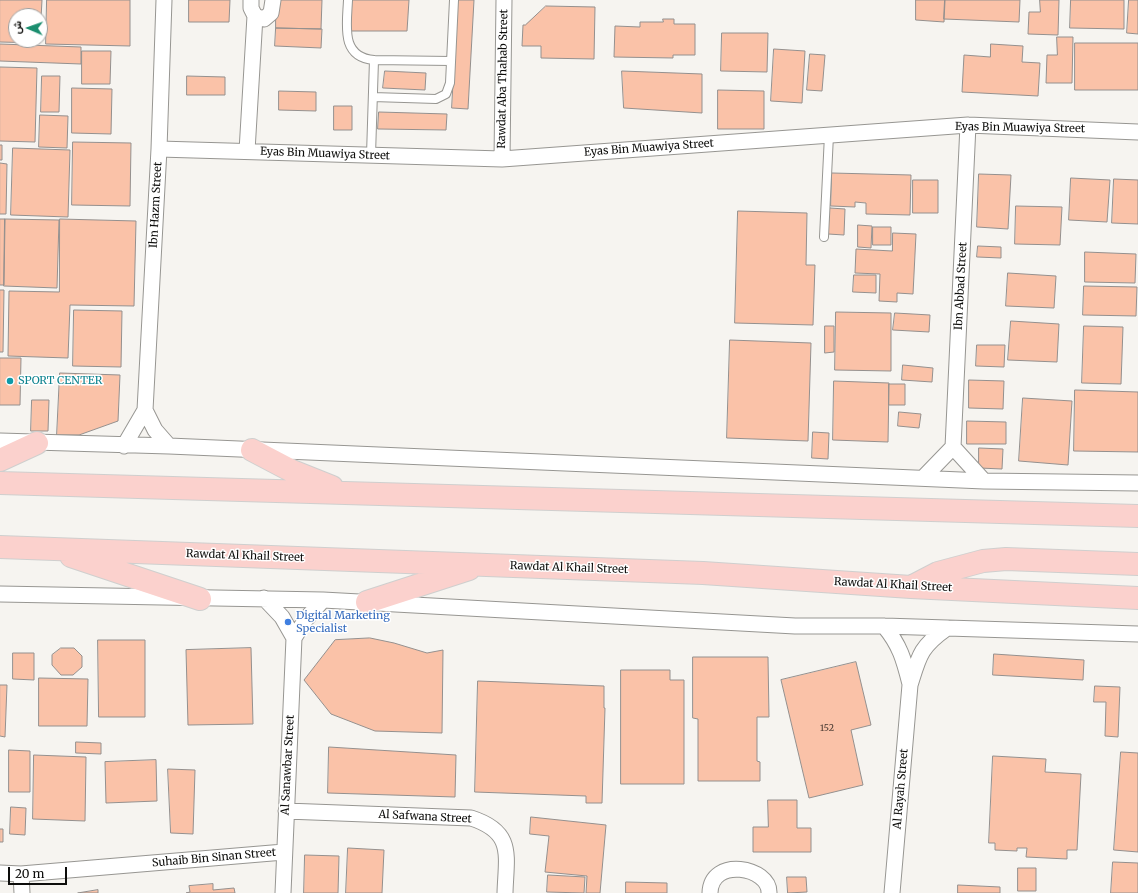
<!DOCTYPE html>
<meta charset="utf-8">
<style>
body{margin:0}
#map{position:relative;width:1138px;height:893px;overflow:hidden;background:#f6f4f0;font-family:Merriweather,Vazirmatn,serif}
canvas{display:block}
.north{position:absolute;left:8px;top:8px;width:40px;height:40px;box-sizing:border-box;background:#fff;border:1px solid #9e9e9d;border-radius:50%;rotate:272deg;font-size:11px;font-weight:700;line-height:16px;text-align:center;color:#0d0d0b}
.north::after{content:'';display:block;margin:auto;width:14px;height:18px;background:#1b8e6f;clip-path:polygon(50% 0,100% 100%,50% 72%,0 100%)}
.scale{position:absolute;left:8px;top:867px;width:59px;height:18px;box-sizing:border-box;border:2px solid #0d0d0b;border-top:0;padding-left:5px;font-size:12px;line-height:14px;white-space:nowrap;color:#0d0d0b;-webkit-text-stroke:3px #fff;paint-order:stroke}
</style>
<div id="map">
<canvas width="1138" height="893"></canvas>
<div class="north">ش</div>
<div class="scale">20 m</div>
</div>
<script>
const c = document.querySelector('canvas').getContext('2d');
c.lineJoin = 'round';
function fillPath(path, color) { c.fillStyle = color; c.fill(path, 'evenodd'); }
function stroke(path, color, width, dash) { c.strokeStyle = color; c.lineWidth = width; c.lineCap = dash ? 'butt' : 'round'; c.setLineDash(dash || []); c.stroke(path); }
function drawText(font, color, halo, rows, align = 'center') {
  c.font = font + ' Merriweather,serif'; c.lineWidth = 3; c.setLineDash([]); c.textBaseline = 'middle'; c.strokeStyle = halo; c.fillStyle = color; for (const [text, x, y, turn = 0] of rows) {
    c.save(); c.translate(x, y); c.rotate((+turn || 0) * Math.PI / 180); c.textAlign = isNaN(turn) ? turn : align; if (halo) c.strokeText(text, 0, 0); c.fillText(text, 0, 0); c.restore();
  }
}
const building = new Path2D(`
 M0,0H42L40,37V16H16V40H40V43L0,42Z
 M47,0H130V46L46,44Z
 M189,0H230L229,22H189Z
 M276,0H322L321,29L276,28Z
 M347,0H409L407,31H346Z
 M458,0H474L468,109L452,108Z
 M916,0H945L944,22L916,20Z
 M945,0H1020L1019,22L944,19Z
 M1040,0H1059L1058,35L1028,34L1029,12H1040Z
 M1071,0H1124V29L1070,28Z
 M1129,0H1138V34L1127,33Z
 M546,6L595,7L594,59L541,58V46H522L523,25H525Z
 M663,19H674V24H695V55H673V58L614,57L615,26L640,27V22H663Z
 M276,28L322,29L321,48L275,46Z
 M722,33H768L767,72L721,71Z
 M1057,37H1073L1072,83H1046L1047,55H1057Z
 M1075,43H1138V90H1075Z
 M0,44L81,47V64L0,61Z
 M991,44L1023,46L1022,62L1040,63L1038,96L962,92L964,55L990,57Z
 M774,49L805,51L802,103L771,101Z
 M82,51H111L110,84H82Z
 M810,54L825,55L822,91L807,90Z
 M0,67L37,68L35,142L0,141Z
 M385,71L426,73L425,90L383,88Z
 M622,71L702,74V113L624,108Z
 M42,76H60L59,112H41Z
 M187,76L225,77V95H187Z
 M72,88L112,89L111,134L72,133Z
 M718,90L764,91V129H718Z
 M279,91L316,92V111L279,110Z
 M334,106H352V130H334Z
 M379,112L447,114L446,130L378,129Z
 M40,115L68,116L67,148L39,147Z
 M73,142L131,143L130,206L72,205Z
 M0,145H2V160H0Z
 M13,148L70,150L68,217L11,215Z
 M0,163L7,164L6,214H0Z
 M832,173L911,175L910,215L866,214V203L855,202V207L831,206Z
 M979,174L1011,175L1008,229L977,227Z
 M1071,178L1110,180L1107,222L1069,220Z
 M1114,179L1138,180V224L1112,223Z
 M913,180H938V213H913Z
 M1016,206L1062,207L1060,245L1015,244Z
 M830,208L845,209L844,235L828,234Z
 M738,211L807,213L806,265H815L813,325L735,323Z
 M0,219H5L4,285H0Z
 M5,219L59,220L57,288L4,286Z
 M60,219L136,221L134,306L70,305L68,358L8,356L9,291L59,292Z
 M858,225L872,226L871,248L858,247Z
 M873,227H891V245H873Z
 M893,233L916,234L913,294L897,293V302L879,301L880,274L855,273L856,249L892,251Z
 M978,246L1001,247V258L977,257Z
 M1085,252L1136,254L1135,283L1085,282Z
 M1008,273L1056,276L1054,308L1006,306Z
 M854,275H876V293L853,292Z
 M1084,286L1137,287L1136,316L1083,315Z
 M0,290H4L3,352H0Z
 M74,310L122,311L121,367L73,366Z
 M836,312L891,313V371L835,370Z
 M895,313L930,315L929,332L893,330Z
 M1011,321L1059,324L1057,362L1008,360Z
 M825,326H834V352L825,353Z
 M1084,326L1123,327L1121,384L1082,383Z
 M730,340L811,343L808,441L727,438Z
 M977,345H1005L1004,367L976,366Z
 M0,358H21L20,405H0Z
 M903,365L933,368L932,382L902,380Z
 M60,373L120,375L118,421L79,435H57Z
 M969,380L1004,381L1003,409L969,408Z
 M834,381L889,383L888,442L833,440Z
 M889,384H905V405H889Z
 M1075,390L1138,392V452L1074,451Z
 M1023,398L1072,401L1068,465L1019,461Z
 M32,400H49L48,431H31Z
 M899,412L921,414L919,428L898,426Z
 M967,421L1006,422V444H967Z
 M813,432L829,433L828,459L812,458Z
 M979,448L1003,449L1002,469L979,468Z
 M370,638L394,643L427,653L443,650L442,733L375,731L331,714L304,680L335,640Z
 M98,640H145V717H99Z
 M61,648H74L82,656V667L73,675H61L52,665V655Z
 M251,648L253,724L188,725L186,650Z
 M13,653H34V680L13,679Z
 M994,654L1084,660L1083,680L993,675Z
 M693,657H768L769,717H757V761L760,762V781H698V719L693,718Z
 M856,662L871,725L851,730L863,785L809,798L781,680Z
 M621,670H670V680H684V784H621Z
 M39,678L88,679L87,726H39Z
 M478,681L604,686V708H605L602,803H586V796L475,792Z
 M0,685H7L5,737L0,736Z
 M1095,686L1120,687L1118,737L1105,736L1106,702H1094Z
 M76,742L101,743V754L76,753Z
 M329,747L456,755L455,797L328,793Z
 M9,750L30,751V792H9Z
 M1121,752L1138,753V852L1114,850Z
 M34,755L86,757L85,821L33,819Z
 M993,756L1046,759L1045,772L1081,774L1077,850H1067V859L1026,857L1027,848H1017V851L995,850V843H989Z
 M156,760L157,801L106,803L105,762Z
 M168,769L195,770L193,834L171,833Z
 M768,800H797V828H811V852H753V827H768Z
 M11,807L26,808L25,835L10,834Z
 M531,817L606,825L600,893H586L587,876L545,872L549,836L530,834Z
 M0,829H3V842H0Z
 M348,848L384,850L382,893H346Z
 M305,855L339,856L338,893H304Z
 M1113,862L1138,863V893H1111Z
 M1018,868H1036V891H1018Z
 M548,875L585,877L584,893L547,892Z
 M787,877H806L807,892L788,893Z
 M626,882L667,883V893H626Z
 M213,884V890L234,888L235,893H186L190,892L189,886Z
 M958,885L1000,887V893H958Z
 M98,890V893H78Z`);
fillPath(building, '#fac2a8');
stroke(building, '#94908e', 1);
const service = new Path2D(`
 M348,0C347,25 340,57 374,60
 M373,97L436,99L446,94L450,83L454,0
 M371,155L374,60L451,61
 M824,237L829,135`);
const minor = new Path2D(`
 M251,0V8L255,16L264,19L271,13L273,0
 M159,149L502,159L968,125L1138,132
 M247,151L255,16
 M502,159L504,0
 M145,410L155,430L169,446
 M0,441L169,446L984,481L1138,483
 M124,446L145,410L159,149L164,0
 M953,447L984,481
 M923,478L953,447L968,125
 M0,594L323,600L795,626H884L1138,634
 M264,598L282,617L294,638
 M884,626C900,645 904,660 910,684
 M286,811L471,818C515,832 506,856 505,893
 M0,873L21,874L284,852
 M21,874L22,893
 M283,893L294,638L306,619L323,600
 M710,893C711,856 770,867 769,893
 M892,893L910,685C919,656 920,647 947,628`);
const primary = new Path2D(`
 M252,450L292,471L332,487
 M0,460L37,443
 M0,483L1138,516
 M0,547L703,573L911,587L1138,598
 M71,556L200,599
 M913,586L938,573L983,561L1006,559L1138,564
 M367,602L469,569`);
stroke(service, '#979692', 10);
stroke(minor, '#979692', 17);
stroke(primary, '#cfcfce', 24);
stroke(service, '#fff', 8);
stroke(minor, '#fff', 15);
stroke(primary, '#fbd1cd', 22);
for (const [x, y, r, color] of [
 [10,381,4,"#0f9aa8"],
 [288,622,4,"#3f7fe0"]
]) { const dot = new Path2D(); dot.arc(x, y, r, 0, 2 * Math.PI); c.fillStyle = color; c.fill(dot); stroke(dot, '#fff', 1.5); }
drawText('9px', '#483a32', null, [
 ["152",827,728]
]);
drawText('11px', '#0d0d0b', '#fff', [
 ["Rawdat Aba Thahab Street",503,79,-89],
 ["Eyas Bin Muawiya Street",1020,128,1],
 ["Eyas Bin Muawiya Street",649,148,-4],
 ["Eyas Bin Muawiya Street",325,154,2],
 ["Ibn Hazm Street",156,205,-87],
 ["Ibn Abbad Street",961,286,-87],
 ["Rawdat Al Khail Street",245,556,2],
 ["Rawdat Al Khail Street",569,568,2],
 ["Rawdat Al Khail Street",893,585,3],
 ["Al Sanawbar Street",288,765,-87],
 ["Al Rayah Street",901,789,-85],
 ["Al Safwana Street",425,817,3],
 ["Suhaib Bin Sinan Street",214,858,-5]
]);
drawText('11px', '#0d838f', '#fff', [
 ["SPORT CENTER",18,381]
], 'left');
drawText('11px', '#366cbe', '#fff', [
 ["Digital Marketing",296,616],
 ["Specialist",296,629]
], 'left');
</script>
